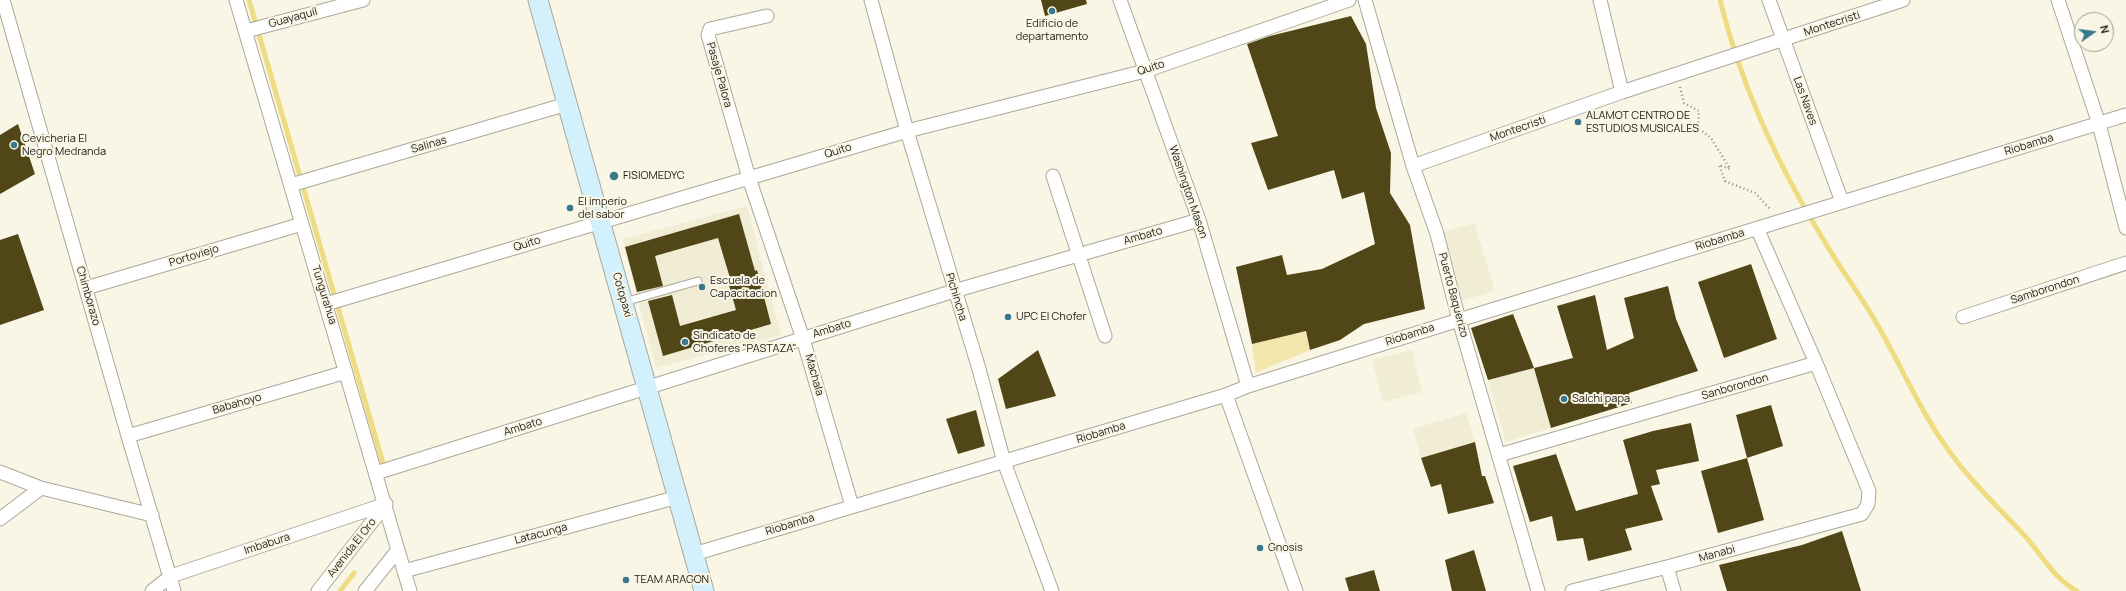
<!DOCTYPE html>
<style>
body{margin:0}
#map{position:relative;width:2126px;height:591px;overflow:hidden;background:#f9f6e6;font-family:Manrope,sans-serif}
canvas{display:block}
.north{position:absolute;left:2074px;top:12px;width:40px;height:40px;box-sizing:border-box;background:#f9f6e6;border:1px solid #a19f93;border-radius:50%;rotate:76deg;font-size:11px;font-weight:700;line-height:16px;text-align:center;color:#1d1c16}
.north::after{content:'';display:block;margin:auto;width:14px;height:18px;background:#3a778e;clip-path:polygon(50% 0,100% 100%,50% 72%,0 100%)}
</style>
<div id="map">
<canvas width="2126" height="591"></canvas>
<div class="north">N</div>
</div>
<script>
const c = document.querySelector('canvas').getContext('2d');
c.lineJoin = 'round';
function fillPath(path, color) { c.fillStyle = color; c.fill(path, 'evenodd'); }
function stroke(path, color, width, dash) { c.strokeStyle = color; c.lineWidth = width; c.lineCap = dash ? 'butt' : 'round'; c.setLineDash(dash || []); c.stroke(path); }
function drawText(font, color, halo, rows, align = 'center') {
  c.font = font + ' Manrope,sans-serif'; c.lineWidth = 4; c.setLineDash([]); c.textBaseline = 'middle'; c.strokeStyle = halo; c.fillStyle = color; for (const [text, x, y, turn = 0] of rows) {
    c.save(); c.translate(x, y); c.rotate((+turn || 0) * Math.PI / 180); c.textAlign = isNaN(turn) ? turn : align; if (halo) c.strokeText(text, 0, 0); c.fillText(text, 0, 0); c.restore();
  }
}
fillPath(new Path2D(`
 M747,206L781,335L656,368L622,239Z
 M1474,223L1495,291L1458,302L1437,234Z
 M1412,350L1422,392L1383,402L1372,360Z
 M1534,368L1551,428L1506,442L1488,380Z
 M1466,413L1475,442L1421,458L1413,429Z`), '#f1ecd4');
fillPath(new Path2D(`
 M1305,330L1310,350L1256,373L1252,344Z`), '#f3e7ae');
stroke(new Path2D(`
 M249,0L385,470
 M1720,0C1741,86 1779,168 1826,244C1842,271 1861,296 1877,324C1902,367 1921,414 1952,455C1973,484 2000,509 2025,536C2041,554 2055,580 2077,591
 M340,591L354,573`), '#eedc83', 5);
fillPath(new Path2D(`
 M1041,0H1086L1087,4L1045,16Z
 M1351,16L1366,44L1376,108L1391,153L1390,193L1410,225L1425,309L1364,324L1340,340L1310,350L1306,331L1252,344L1236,267L1282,255L1287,275L1322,269L1375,244L1364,192L1342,199L1334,170L1268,190L1251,143L1278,136L1247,44L1270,36Z
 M18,124L35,174L0,194V135Z
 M739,214L755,271L757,270L771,324L663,356L648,301L672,295L680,326L736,310L727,278H730L718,238L655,256L663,286L637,292L625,247Z
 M18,234L44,310L0,325V240Z
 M1751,264L1777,339L1724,358L1698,282Z
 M1668,286L1676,319L1698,371L1629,393L1632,403L1551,428L1534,368L1573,358L1557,306L1595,295L1607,350L1634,338L1624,298Z
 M1513,314L1534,368L1488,380L1471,328Z
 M1038,350L1056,396L1006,409L998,379Z
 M1771,405L1783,446L1747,458L1736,415Z
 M976,410L985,446L958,454L946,419Z
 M1691,423L1699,461L1656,470L1660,484L1651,486L1663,520L1625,529L1632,550L1588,561L1583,538L1557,541L1552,516L1530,522L1513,466L1556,454L1576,511L1638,494L1623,440L1653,431Z
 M1475,442L1482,476H1485L1494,503L1448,514L1441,484L1431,487L1421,458Z
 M1747,458L1764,520L1718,533L1701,471Z
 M1842,531L1861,591H1727L1719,565L1802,545Z
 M1474,550L1486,591H1452L1445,560Z
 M1374,570L1380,591H1349L1345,578Z`), '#504617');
const lane = new Path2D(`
 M624,302L698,281`);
const street = new Path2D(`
 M3,0L128,436L174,591
 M236,0L410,591
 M871,0L907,131L979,369L1004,462L1052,591
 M1120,0L1199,220L1248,386
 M1365,0L1413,166L1437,234L1459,320L1538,591
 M1600,0L1622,92
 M1769,0L1842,202
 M2058,0L2099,124L2126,228
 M767,16L710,29L708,35L749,178L803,339L852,506
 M246,31L363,0
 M1413,166L1622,92L1903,0
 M1053,176L1105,336
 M291,185L567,104
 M1757,228L1816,363
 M86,288L302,224
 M326,304L907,131L1145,71L1349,0
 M1963,317L2126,263
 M1226,395L1296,591
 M128,436L346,372
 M1499,455L1816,363L1869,491L1868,504L1862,514L1667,567L1572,591
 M0,472L41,488L152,515
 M376,473L954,291L1199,220
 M0,519L41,488
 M694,554L1226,395L1248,386L1459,320L2126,115
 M1667,567L1674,591
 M404,571L678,497
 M152,591L171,576L386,504
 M318,591L386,504
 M365,591L398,550`);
const secondary = new Path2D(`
 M538,0L704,591`);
stroke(lane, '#aba899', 9);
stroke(street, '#aba899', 15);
stroke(secondary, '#aba899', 21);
stroke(new Path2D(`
 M1680,87L1684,103L1699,111L1698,128L1711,138L1730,169L1719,165L1725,181L1755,193L1770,209`), '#8f8d82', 2.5, [1, 3]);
stroke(lane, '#fff', 7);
stroke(street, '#fff', 13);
stroke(secondary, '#d3f1fd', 19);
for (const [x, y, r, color] of [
 [1052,11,4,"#3a778e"],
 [1578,122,4,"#3a778e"],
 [14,145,4,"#3a778e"],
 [614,176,5,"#3a778e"],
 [570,208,4,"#3a778e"],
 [702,287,4,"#3a778e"],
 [1008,317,4,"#3a778e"],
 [685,342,4,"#3a778e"],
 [1564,399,4,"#3a778e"],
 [1260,548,4,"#3a778e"],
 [626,580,4,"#3a778e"]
]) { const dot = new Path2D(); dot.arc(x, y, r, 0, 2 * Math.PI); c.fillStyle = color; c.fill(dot); stroke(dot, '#f9f6e6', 1.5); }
drawText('11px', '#1d1c16', '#f9f6e6', [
 ["Guayaquil",293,18,-15],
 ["Montecristi",1832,24,-18],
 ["Quito",1151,68,-18],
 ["Pasaje Palora",719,75,74],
 ["Las Naves",1805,101,70],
 ["Montecristi",1518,129,-19],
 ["Salinas",429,145,-16],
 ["Riobamba",2029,145,-17],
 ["Quito",838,151,-17],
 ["Washington Mason",1188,192,71],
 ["Ambato",1143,236,-16],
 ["Riobamba",1720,240,-17],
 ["Quito",527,244,-17],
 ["Portoviejo",194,256,-17],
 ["Samborondon",2045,290,-18],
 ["Tungurahua",324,295,73],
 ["Cotopaxi",622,295,74],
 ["Puerto Baquerizo",1453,295,75],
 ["Chimborazo",88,296,74],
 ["Pichincha",956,297,73],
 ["Ambato",832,329,-17],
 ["Riobamba",1410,335,-18],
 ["Machala",814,375,74],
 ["Sanborondon",1735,387,-16],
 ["Babahoyo",237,404,-16],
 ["Ambato",523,427,-17],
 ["Riobamba",1101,433,-17],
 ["Riobamba",790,525,-17],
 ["Latacunga",541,534,-15],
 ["Imbabura",267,544,-18],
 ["Avenida El Oro",352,548,-52],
 ["Manabi",1717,554,-15]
]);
drawText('11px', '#1d1c16', '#f9f6e6', [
 ["Edificio de",1052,24,"center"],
 ["departamento",1052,37,"center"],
 ["ALAMOT CENTRO DE",1586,116],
 ["ESTUDIOS MUSICALES",1586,129],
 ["Cevicheria El",22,139],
 ["Negro Medranda",22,152],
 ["FISIOMEDYC",623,176],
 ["El imperio",578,202],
 ["del sabor",578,215],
 ["Escuela de",710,281],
 ["Capacitacion",710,294],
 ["UPC El Chofer",1016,317],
 ["Sindicato de",693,336],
 ["Choferes \"PASTAZA\"",693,349],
 ["Salchi papa",1572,399],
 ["Gnosis",1268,548],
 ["TEAM ARAGON",634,580]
], 'left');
</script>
